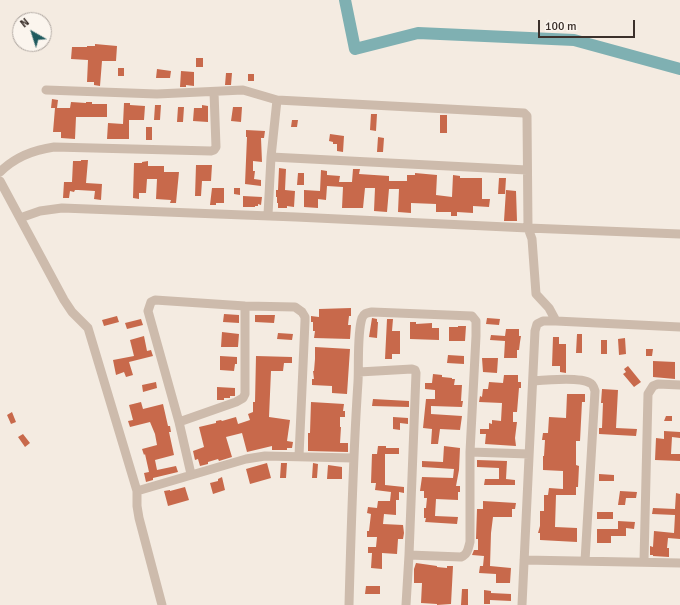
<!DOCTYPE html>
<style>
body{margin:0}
#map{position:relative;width:680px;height:605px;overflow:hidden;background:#f4ebe1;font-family:Signika,sans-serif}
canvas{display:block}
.north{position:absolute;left:12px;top:12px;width:40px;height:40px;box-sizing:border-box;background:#fbf5ee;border:1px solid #aea6a0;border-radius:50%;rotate:321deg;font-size:11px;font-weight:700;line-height:16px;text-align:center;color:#3b302b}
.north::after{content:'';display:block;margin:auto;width:14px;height:18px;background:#1f5a5e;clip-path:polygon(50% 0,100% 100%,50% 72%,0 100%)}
.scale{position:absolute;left:538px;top:20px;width:97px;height:18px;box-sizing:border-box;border:2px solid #3b302b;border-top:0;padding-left:5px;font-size:12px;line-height:14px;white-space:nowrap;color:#3b302b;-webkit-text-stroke:3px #fbf5ee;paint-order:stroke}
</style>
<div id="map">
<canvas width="680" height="605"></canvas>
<div class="north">N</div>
<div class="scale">100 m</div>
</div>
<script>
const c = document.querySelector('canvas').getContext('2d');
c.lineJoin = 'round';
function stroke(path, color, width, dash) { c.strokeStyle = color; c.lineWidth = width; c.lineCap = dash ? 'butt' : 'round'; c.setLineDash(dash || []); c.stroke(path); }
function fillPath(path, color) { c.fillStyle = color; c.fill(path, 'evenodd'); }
stroke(new Path2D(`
 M345,0L355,49L418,33L574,40L680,69`), '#7fb0b2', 12);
fillPath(new Path2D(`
 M95,44L117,46L116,61H102L100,86L94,85V82H87L88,60L71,59L72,47H87V46H95Z
 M196,58H203V67H196Z
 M118,68H124V76H118Z
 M157,69L171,71L170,78H156Z
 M181,71L194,72V86L186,85V87H180Z
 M226,73H232L231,85H225Z
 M248,74H254V81H248Z
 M52,99L58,100L57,108H70L71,102L86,103V102H92V104H107V117H76L75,139L61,138V132H53L55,108H51Z
 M124,103H130V105L145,106L144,120H129V139H107L108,123L123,124Z
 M155,105H161L160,120H154Z
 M202,105L208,106V122L193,121L194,108H202Z
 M178,107H184L183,122H177Z
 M233,107H242L241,122L231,121Z
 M371,114H377L376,131L370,130Z
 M440,115H447V133H440Z
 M292,120H298L297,127H291Z
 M146,127H152V140H146Z
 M246,130L265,131L264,138H261L262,162L253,161V171H255L254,179L261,180V186L245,184L247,137H246Z
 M330,134L344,136L343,152L337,151V144H333V142L329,141Z
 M378,137L384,138L383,152H377Z
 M81,160H88L86,183L102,184L101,200L94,199L95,191L78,190H75L74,192L70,191L69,198H63L64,182H72L73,161H81Z
 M148,161V166H164V172H179L176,203H170L171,200L156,199L157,179H147L146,193H139V199L133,198L134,163H142V162Z
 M196,165H212L211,181H202L201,196H195Z
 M279,168L286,169L285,190L295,191L294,207L287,206V208H278V203H277V197H276V190H278Z
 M353,169H360L359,174L389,176V181H407V175H415V173L437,175L436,195L452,197L453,175L460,176V178H482V199H490L489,207L473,206V213L457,212V216H451V212H436V204L411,203V213L398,212L399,189H389L387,212L374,211L375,188H365L363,208H342L343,187L327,186L326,200L318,199V208L304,207V190L320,191L321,170L327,171V175L340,176L339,182H352Z
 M298,173H304V185H297Z
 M499,178H506L505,194H498Z
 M212,188H224V203H216V205H210Z
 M234,188H240V195L234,194Z
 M506,190L516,191L517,221H504Z
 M243,196L262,197L261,205L258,204V206H255V207H243Z
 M351,308V316H349L348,325H351L350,339L314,338L315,331H313V322H311V316L319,317V309Z
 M224,314L239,315V323L223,322Z
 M255,315H275L274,323L255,322Z
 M117,316L119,322L104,326L102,320Z
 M372,318L377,319V322H378L377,338L369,337Z
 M487,318L500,319L499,325L486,324Z
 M141,319L143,325L127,329L125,323Z
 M387,319H393L392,331H400V354H392V359H385Z
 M410,322H416V324L432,323V328H439V340L410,339Z
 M458,326H466L465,341H449V327H458Z
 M506,329H519V336H521L520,342L519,350H517V358H504L505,341L490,340L491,335L505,336Z
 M222,332L239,334L238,347H221Z
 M278,333L293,334L292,340L277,339Z
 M577,334H582V353H576Z
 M144,336L147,351L151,350L153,356L129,362L133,375L126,377L124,372L116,375L113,360L134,356L130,340Z
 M553,337H559V344H566V373L560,372V366H552Z
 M625,338L626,354L619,355L618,339Z
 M601,340H607V354H601Z
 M315,347L350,349L347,394L332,393V386L312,385V379H314L313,371H314L315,359Z
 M646,349H653L652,356H646Z
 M448,355L464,356V364L447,363Z
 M220,356L237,357V364H235L234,371L220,370Z
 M256,356L292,357V363H284L283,371H271L269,417L290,420L287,441L293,442L292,448H287V450H272V446L247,452L242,433L226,437L232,457L219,461L218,459L208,462V464L200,466L198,459L195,460L193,451L204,447L199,427L216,423V421L221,420L222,421L236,417L238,424L250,420L248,414L253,412V402H255Z
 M482,358H498L497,373L483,372Z
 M653,361L675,362V379L653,377Z
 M628,366L641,382L634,387L623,374L626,372L624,369Z
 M433,374L442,375V377L452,378V379H455L454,385H462L461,401H463L462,407L431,406V414L462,416L460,430L440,429L438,444H431L432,429L423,428L426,399H435V390L425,389V383H432Z
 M504,375H518V382H521V388H519L517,412H513V422H517L515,438L516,446L485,444L486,434H480V429H489V423L492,424V420L501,421L502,403L479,402L480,396L482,397L483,389H488L489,382L503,383Z
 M156,382L157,388L143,392L142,385Z
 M217,387L235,388V396H230V398H224V400H217Z
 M602,389L618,390L616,428L637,429L636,436L599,434V428H602L603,403H601Z
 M567,394H585V402H582L580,441H576V465L579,466L578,487H576V495H556L555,527L577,528V542L540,540V533H538L540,526V511H544V495H548L549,488L563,489V471L543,470V456H544L545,440H542L543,433H548L549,417L566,418Z
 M373,399L409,401V407L372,406Z
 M141,402L143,409L163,404L168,426H170L171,432H169L174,455L155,460L157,470L176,466L178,472L153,478V480L146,482L144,473L149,472L145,454L144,455L142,449L157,445L155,434L150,422L130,427L128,421L133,420L129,405Z
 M311,402L344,404L343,411H345V417H340V427H341L340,443H348V452L308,451V433H310Z
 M12,412L16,422L11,424L7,415Z
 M666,416H672V421H664Z
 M393,417L408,418V424L400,423V430L393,429Z
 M664,431L680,432V438L672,437L671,454H680V461L655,460L656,438L664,439Z
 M23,434L30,443L25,447L18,437Z
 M378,446H386V448H399V454H385V485L404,487V493L399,492V500H396V515L384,514L383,524L403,525L404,533L403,539H398L397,554L382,553V569L371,568L372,553H368V547H376L377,537H367V531H369L371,514L367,513L368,507L377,508L378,501H390L391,492L375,490L376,483H371L372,454H377Z
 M444,446L460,448L459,470L456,486H460V492H458V500L436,499L435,516L458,517L457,524L425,522L426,518H424V508H426L427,498H424V491H420L422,477L453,478L454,469L422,467V461L443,462Z
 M477,460L507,461L506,479L515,480V485H484L485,479H499V468L477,467Z
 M267,463L271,478L250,484L246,469Z
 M281,463H287L286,478H280Z
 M313,463L318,464L317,478H312Z
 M328,465L342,467V479H327Z
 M599,474L614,475V481H599Z
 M222,477L225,490L213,494L210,483L218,481V479Z
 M185,487L189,500L168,506L164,491L170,490V491Z
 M620,491L637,492L636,498H626L625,505H618Z
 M676,493L680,494V539L668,538L667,548H669V557L653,556V555H650V546L653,547L654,531L674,533L675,515L652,514L653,508L675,509Z
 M483,501L516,503L515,509H512V517H493L491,533L490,566L511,568L510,583H496V574L479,573L480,566H483L484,556L472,555L474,550H478V539H476L477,509H483Z
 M597,512H613V519H597Z
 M618,521L635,522L634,529L626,528V536H611V543H597V529H618Z
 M416,563L437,566V567L447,568V566H453L451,604L437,605V604L421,603L422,583H414V569Z
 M366,586H380V594H365Z
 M462,589H468V605H461Z
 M484,590L491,591V593L511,594V601L490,600V604H484Z`), '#c8694b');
stroke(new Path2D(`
 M46,90L157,94L243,90L277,100L524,113L527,116L528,228L680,234
 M271,157L277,100
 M0,172C15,157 33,150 54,147L211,151L214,150L216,147L214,92
 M0,181L64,300L72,312L88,328L137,491
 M268,215L271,157L527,170
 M20,218L40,211L62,208L296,217L528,228L532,239L536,294L549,308L556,321
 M359,372L412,369L415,370L416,373L409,555L406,605
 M533,381C544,380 581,377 590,383C593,384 594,388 595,391L585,561
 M179,422L236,402L243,398L245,394V306
 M470,452L529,454
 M191,474L179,422L148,311L151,302L155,300L245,306L295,307L302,312L305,317V321L299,456
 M524,560L680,563
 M644,561L648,394L653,386L658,384L680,385
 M162,605L139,518L137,506V491L246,459L265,456L353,458
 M349,605C351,531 353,456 358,382C359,365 357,333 362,318C364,313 367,313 372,312L472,316L476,321V336L470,452V542C468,549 468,554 461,557L409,555
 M522,605L535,331L537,324L543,321H556L680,327`), '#cdbbac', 9);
</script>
